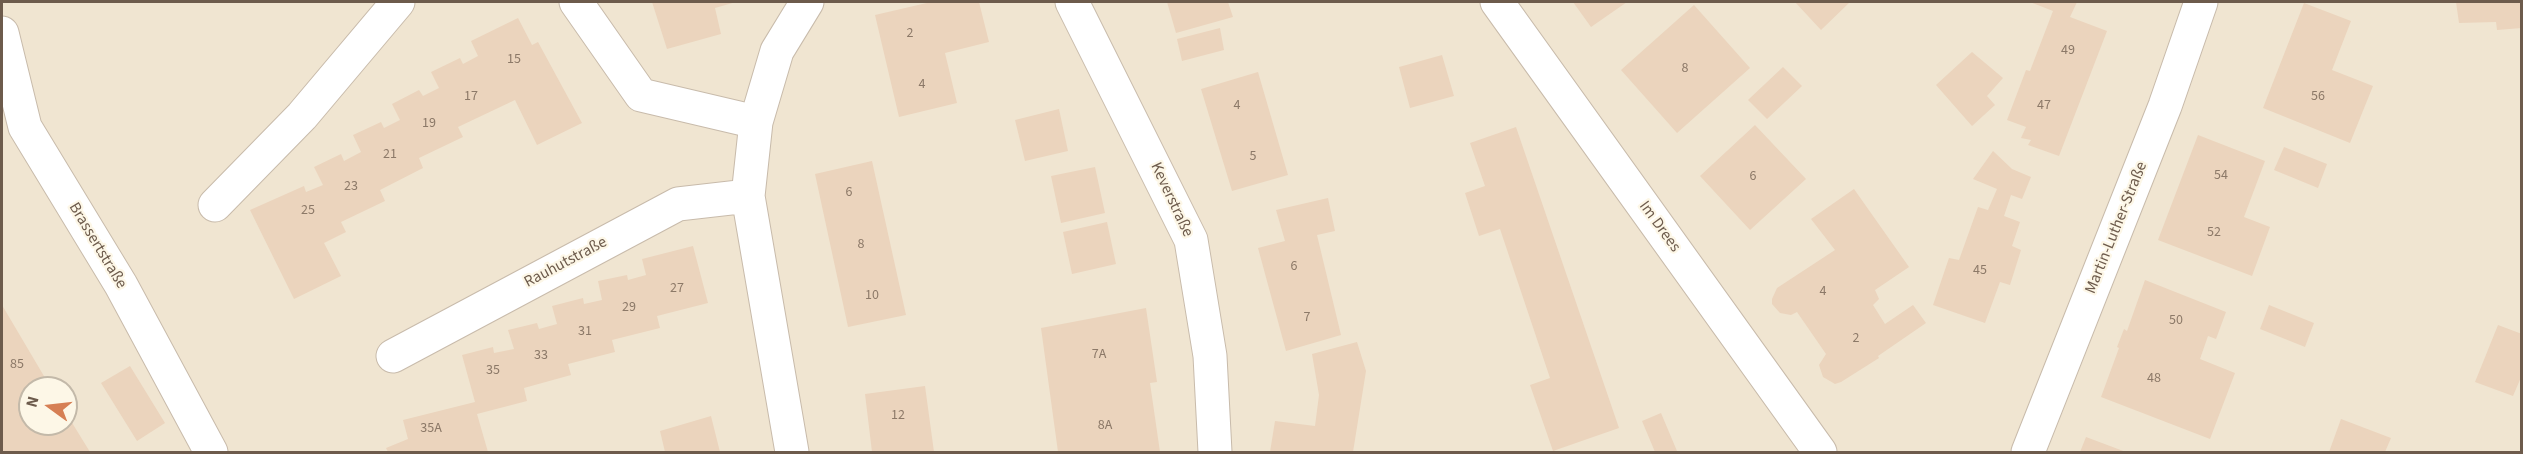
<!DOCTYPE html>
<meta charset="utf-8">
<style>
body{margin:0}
#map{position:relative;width:2523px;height:454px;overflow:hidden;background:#f9f3e2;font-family:"Source Sans 3",sans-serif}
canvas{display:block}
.frame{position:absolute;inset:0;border:3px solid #6d5b4c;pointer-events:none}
.north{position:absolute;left:18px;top:376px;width:60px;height:60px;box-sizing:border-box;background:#fdf7e7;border:2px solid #c3b9a9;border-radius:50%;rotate:285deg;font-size:16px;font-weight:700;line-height:24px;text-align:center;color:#6d5b4c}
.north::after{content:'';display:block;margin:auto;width:21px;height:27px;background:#d67f54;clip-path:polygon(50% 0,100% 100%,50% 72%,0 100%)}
</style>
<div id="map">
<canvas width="2523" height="454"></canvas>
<div class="frame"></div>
<div class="north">N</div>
</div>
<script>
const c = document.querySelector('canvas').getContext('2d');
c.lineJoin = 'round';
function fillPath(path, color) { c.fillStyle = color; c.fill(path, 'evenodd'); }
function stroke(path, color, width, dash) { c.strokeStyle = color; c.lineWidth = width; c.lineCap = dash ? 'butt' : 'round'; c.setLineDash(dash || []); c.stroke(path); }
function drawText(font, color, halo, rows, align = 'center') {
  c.font = font + ' "Source Sans 3",sans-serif'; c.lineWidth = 4.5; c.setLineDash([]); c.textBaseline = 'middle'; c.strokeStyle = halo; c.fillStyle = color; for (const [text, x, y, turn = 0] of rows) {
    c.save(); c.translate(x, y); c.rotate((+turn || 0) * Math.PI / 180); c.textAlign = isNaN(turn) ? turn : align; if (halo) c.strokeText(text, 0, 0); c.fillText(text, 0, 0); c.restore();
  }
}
fillPath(new Path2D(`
 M2,2H2521V452H2ZM30,388H66V424H30Z`), '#f0e5d1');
fillPath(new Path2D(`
 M652,2H736L715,8L721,34L667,49Z
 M931,2H979L989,42L945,53L957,103L899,117L875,15Z
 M1167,2H1228L1233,17L1176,33Z
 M1573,2H1627L1591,27Z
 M1795,2H1850L1821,30Z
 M2030,2H2077L2070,17L2107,31L2059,156L2028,145L2031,140L2021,138L2026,127L2007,120L2026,70L2030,71L2053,11Z
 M2456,2H2522V28L2497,30L2496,22L2459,23Z
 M2304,3L2351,21L2332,70L2373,86L2350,143L2263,108Z
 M1694,5L1750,68L1677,133L1621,70Z
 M518,18L532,45L538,42L582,123L537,145L515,100L458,127L463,137L419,158L423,168L380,190L385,201L341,222L346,232L324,243L341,276L294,299L250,210L304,186L306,192L323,185L314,167L341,154L344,161L361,152L353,135L381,122L384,128L400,120L392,104L419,90L423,96L439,88L431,72L460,58L463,64L478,56L471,41Z
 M1220,28L1224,50L1182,61L1177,39Z
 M1972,52L2003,78L1987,96L1995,105L1972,126L1936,85Z
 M1442,55L1454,96L1410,108L1399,67Z
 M1783,67L1802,86L1767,119L1748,100Z
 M1258,72L1288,175L1232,191L1201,89Z
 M1059,109L1068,151L1025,161L1015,120Z
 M1755,125L1806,179L1750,230L1700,176Z
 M1516,127L1619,428L1553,451L1530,385L1550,378L1500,229L1479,236L1465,193L1485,186L1470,143Z
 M2198,135L2265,161L2244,217L2270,227L2252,276L2158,240Z
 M2284,147L2327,164L2318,188L2274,170Z
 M1993,151L2012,169L2031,177L2022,199L2011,195L2004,216L2020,222L2012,246L2021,250L2010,285L2000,282L1985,323L1933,305L1949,258L1959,260L1978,207L1988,210L1997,189L1973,179Z
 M872,161L906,315L848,327L815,174Z
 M1095,167L1105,213L1061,223L1051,176Z
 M1854,189L1909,267L1875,290L1879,299L1873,305L1885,324L1913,305L1926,323L1878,356L1879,358L1841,382L1835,384L1823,377L1819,365L1826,354L1797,312L1791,315L1780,313L1772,304V299L1777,288L1835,250L1811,219Z
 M1328,198L1335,231L1317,235L1341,335L1286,351L1258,248L1285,241L1276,210Z
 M1107,222L1116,264L1072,274L1063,232Z
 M693,246L708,303L657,316L660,328L612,340L615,352L568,364L571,375L524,388L527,401L477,414L488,452H388L386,448L408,439L403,420L475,402L462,355L493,347L494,353L514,349L508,330L537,323L539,329L557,324L552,306L583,298L584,304L602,300L598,281L627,275L628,280L646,275L642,259Z
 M2145,280L2226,312L2216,339L2208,336L2200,359L2235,373L2210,439L2101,397L2119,348L2117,347L2124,329L2127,331Z
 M2,305L51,388H30V424H66V413L90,452H2Z
 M2269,305L2314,323L2305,347L2260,329Z
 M1146,308L1157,382L1150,383L1160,452H1058L1041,328Z
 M2498,325L2522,334V375L2513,396L2475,382Z
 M1357,342L1366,371L1353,452H1270L1275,421L1315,426L1319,395L1312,354Z
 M130,366L165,423L137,441L101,383Z
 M925,386L934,452H872L865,394Z
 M1661,413L1677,451L1672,452H1655L1642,421Z
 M711,416L720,452H665L660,431Z
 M2341,419L2391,438L2385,452H2329Z
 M2086,437L2126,452H2080Z`), '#ebd4bd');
const minor = new Path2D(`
 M576,2L641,95L756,122
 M1072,2L1191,240L1210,356L1215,452
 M1497,2L1820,452
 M2,33L25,127L121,285L211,452
 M215,205L302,116L398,2
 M393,356L678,204L748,196
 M792,452L748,196L756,122L777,51L807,2`);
const tertiary = new Path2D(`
 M2028,452L2165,106L2201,2`);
stroke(minor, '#c8bbab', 35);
stroke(tertiary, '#c8bbab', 35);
stroke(minor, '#fff', 33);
stroke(tertiary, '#fff', 33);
drawText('14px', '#8c7968', null, [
 ["2",910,34],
 ["49",2068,51],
 ["15",514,60],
 ["8",1685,69],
 ["4",922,85],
 ["17",471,97],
 ["56",2318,97],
 ["4",1237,106],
 ["47",2044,106],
 ["19",429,124],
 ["21",390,155],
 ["5",1253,157],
 ["54",2221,176],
 ["6",1753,177],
 ["23",351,187],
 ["6",849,193],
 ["25",308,211],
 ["52",2214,233],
 ["8",861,245],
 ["6",1294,267],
 ["45",1980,271],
 ["27",677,289],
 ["4",1823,292],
 ["10",872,296],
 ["29",629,308],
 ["7",1307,318],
 ["50",2176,321],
 ["31",585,332],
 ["2",1856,339],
 ["7A",1099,355],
 ["33",541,356],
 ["85",17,365],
 ["35",493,371],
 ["48",2154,379],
 ["12",898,416],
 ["8A",1105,426],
 ["35A",431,429]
]);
drawText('16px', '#6d5b4c', '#fdf7e7', [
 ["Keverstraße",1171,200,65],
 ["Im Drees",1659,227,54],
 ["Martin-Luther-Straße",2117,228,-68],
 ["Brassertstraße",97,246,59],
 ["Rauhutstraße",566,263,-28]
]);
</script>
